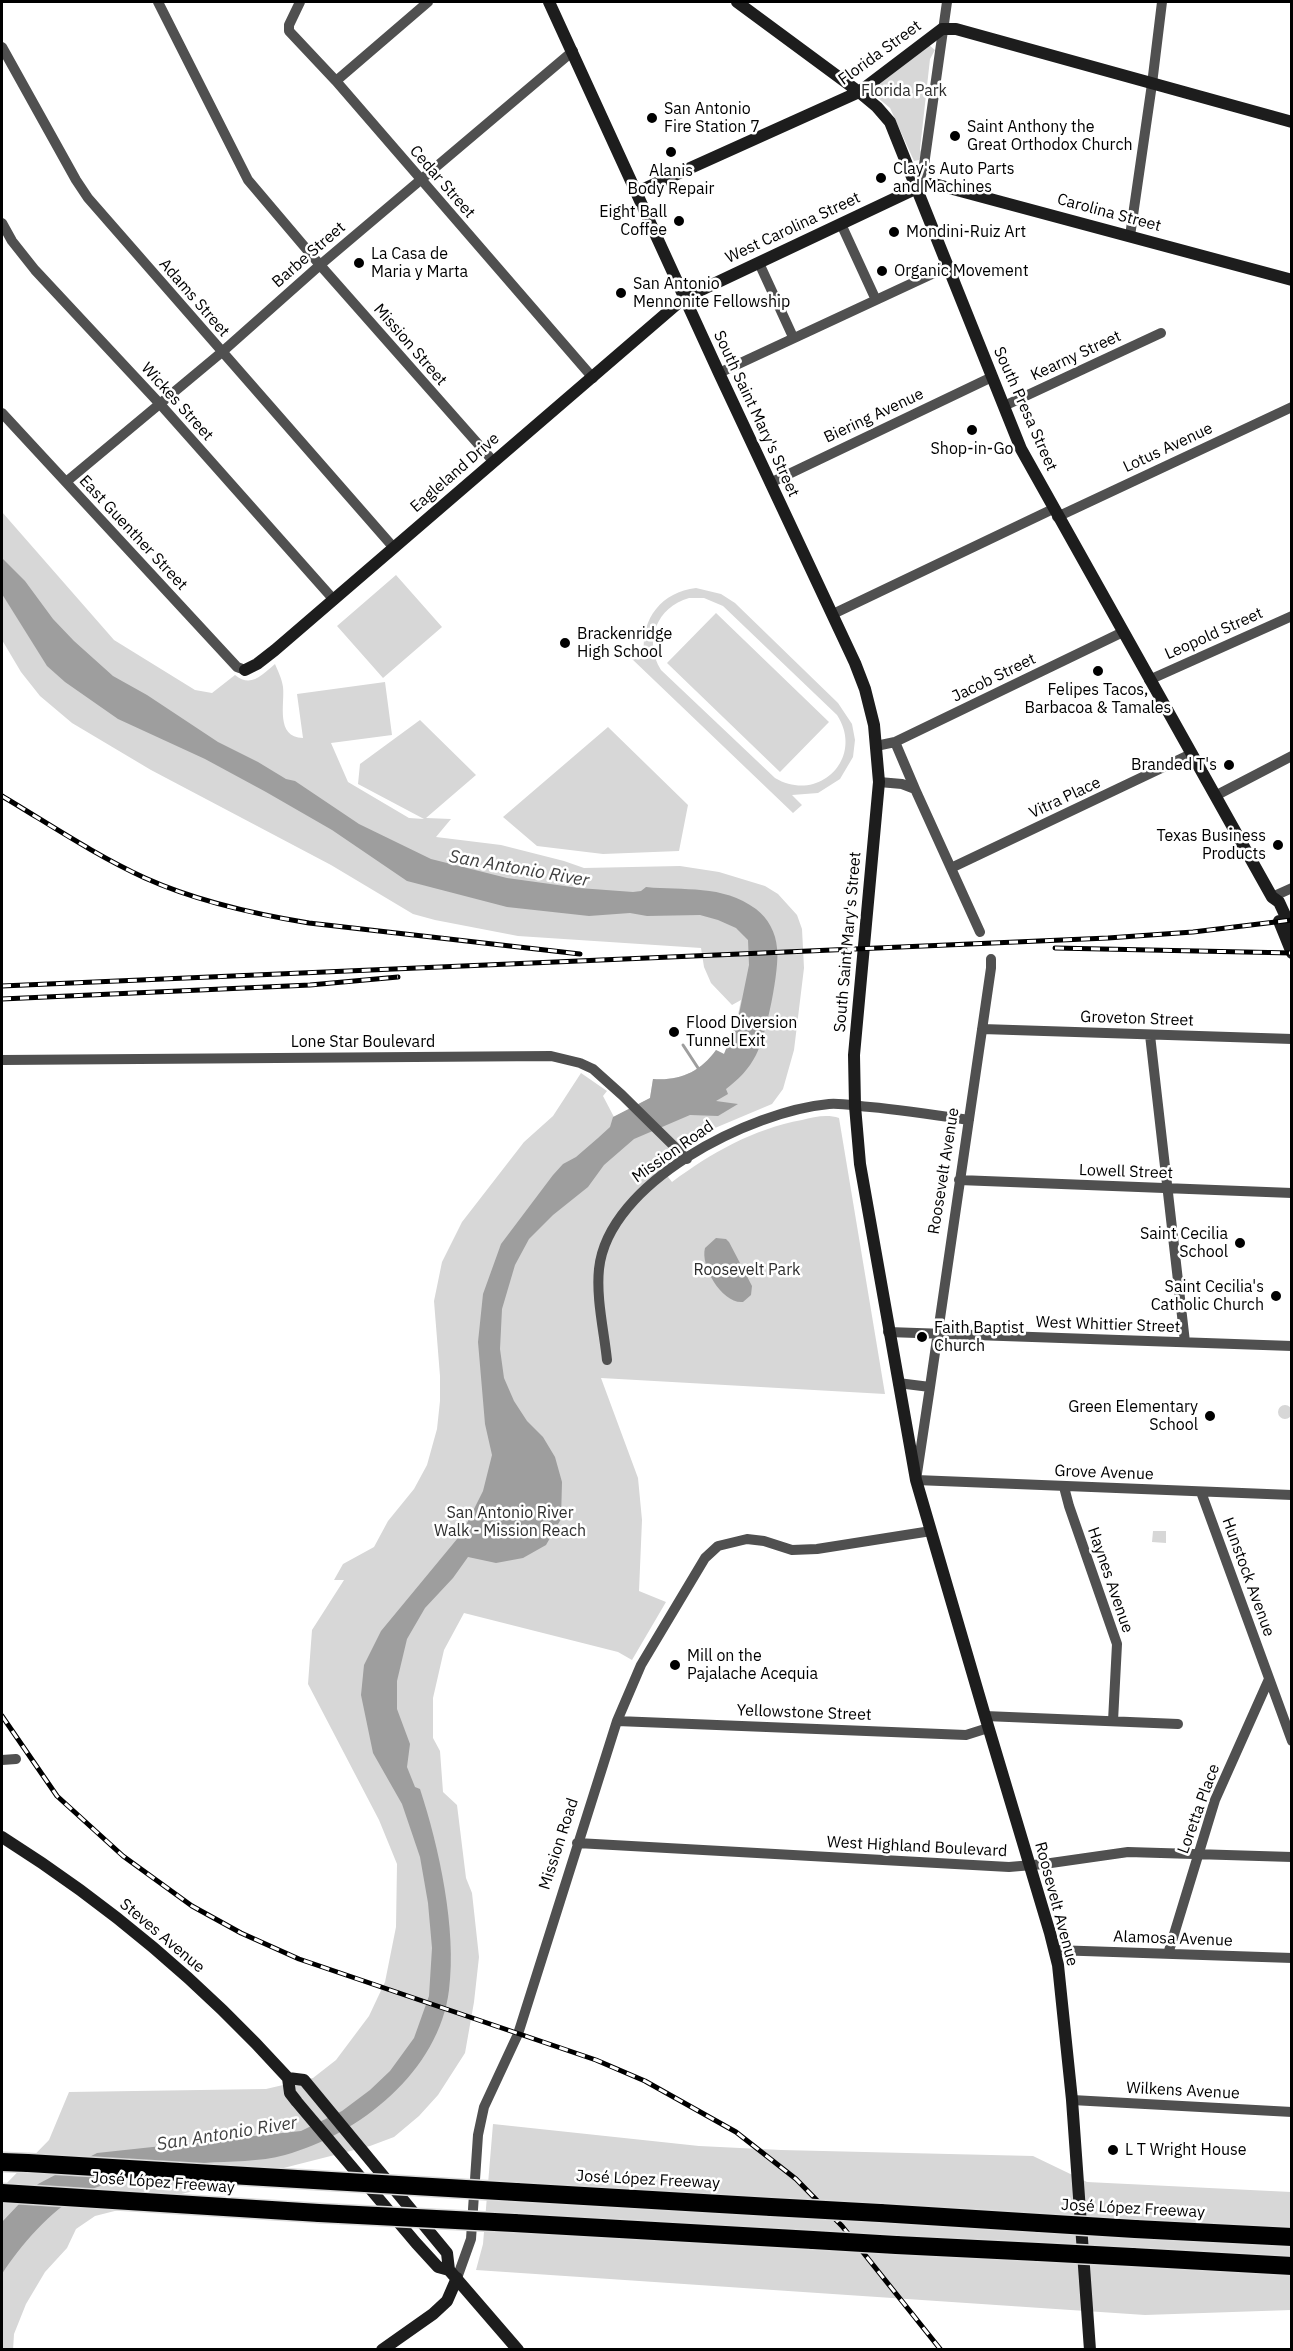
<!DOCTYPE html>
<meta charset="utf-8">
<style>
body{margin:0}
#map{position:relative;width:1293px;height:2351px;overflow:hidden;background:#fff;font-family:"IBM Plex Sans",sans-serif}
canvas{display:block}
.frame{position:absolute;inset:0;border:3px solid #000;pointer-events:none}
</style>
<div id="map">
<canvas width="1293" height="2351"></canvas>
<div class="frame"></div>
</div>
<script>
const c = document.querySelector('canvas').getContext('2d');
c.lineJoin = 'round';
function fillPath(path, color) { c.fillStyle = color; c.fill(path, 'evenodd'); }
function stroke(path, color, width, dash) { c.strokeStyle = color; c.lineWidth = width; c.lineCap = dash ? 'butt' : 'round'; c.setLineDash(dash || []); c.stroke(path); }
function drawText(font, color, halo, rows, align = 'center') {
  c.font = font + ' "IBM Plex Sans",sans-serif'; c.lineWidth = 5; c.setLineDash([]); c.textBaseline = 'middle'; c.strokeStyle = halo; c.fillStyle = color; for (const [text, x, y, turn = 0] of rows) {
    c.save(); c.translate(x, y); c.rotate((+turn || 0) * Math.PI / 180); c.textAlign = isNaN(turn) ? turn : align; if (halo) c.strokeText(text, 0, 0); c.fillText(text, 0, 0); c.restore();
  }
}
fillPath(new Path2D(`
 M929,45L935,50L930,59L920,149L922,155L919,160L914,161L890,108L872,93V90Z
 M2,512L114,640L195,690L212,693L235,675C251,688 262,675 275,664C278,671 282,679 283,687C285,704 275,737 303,738L297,694L385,682L392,735L331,743L348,782L409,818L424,819L358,784L360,764L420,720L476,775L426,818L451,819L436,837L501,845L564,861L584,868L680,866L719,872L765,886L778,894L797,915L802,929L804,968L794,1050L783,1089L772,1104L715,1128L661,1168L672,1182C711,1153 753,1129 802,1120C814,1117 827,1114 839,1118L885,1394L601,1378L638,1478L642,1520L639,1591L666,1602L632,1660L618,1652L464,1613L444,1650L433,1698V1738L440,1751L443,1792L457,1805L466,1878L472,1893L479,1957L474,2002L465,2053L438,2095L419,2116L394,2137L370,2146L95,2216L76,2229L67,2248L45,2272L26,2304L14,2334L13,2350L2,2349V2188L49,2140L69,2092L266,2089L313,2078L336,2060L369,2016L385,1982L396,1927L397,1864L379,1820L308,1684L312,1630L344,1580H334L343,1564L374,1547L388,1521L414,1489L427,1465L437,1429L440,1401V1376L434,1301L442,1262L462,1222L524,1142L553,1116L581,1073L607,1091L603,1096L614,1117L650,1098L653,1079C680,1081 700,1072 716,1050L724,1054L735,1030L741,1000L732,1005L711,983L704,967L701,948L518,936L435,920L413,914L331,865L151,770L72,723L40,696L21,672L2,640Z
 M396,575L442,627L383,678L337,626Z
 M696,588L721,594L735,603L838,703L852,724L855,740L853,757L840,779L818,793L792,795L802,805L793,813L632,659L640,650L644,653C641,618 662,592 696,588ZM689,598H704L723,606L837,715C865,758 819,804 775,778L661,670C643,641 657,607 689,598Z
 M716,613L829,722L780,772L667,663Z
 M608,727L688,805L679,851L603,854L537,846L503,817Z
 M1278 1412a7 7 0 1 1 14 0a7 7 0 1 1-14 0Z
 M1153,1531H1166V1543L1152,1542Z
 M493,2124L699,2146L781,2150L1033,2156L1087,2182L1291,2192V2310L1145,2315L476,2270L483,2244Z`), '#d7d7d7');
fillPath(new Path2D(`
 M2,558L25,581L53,619L74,641L113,676L147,695L218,742L258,762L286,779L295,781L359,824L431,859L507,878L579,888L633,892L641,891L646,887C684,891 722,884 756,909C768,918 776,933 777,948C780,969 766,1037 756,1055C749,1069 738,1080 726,1089L728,1094L716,1101L738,1104L718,1116L690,1115L634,1139L604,1165L588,1187L553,1215L529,1239L515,1265L502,1309L500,1349L504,1378L514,1401L527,1421L543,1437L555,1457L562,1482L561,1519L546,1545L523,1558L496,1563L468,1557L453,1578L425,1608L407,1639L397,1681V1709L410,1744L407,1767L415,1787L420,1789C439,1847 457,1929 449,1990C439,2071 360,2134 285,2155C261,2162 229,2161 204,2163C189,2165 173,2165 159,2168C138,2172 100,2185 81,2194C52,2209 19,2247 2,2274V2222L38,2184L97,2153L301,2131L342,2111L370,2090L390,2071L414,2038L429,1996L432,1948L428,1903L420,1857L402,1804L373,1753L361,1695L364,1665L381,1631L462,1533L483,1491L492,1455L485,1424L478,1342L483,1294L501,1244L553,1175L563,1164L576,1157L598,1138L610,1127L613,1117L650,1098L653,1079C680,1081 700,1072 716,1050L724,1054L738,1019L749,965L748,940L736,928L718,920L700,915L647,916L630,913L589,916L507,907L407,881L332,830L266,792L205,759L118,719L65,682L47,666L2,594Z
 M716,1238L726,1239L729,1242L752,1286L751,1295L743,1302C722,1304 700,1266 705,1248Z`), '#9e9e9e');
stroke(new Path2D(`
 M683,1045L700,1071`), '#9e9e9e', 3);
const highway = new Path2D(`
 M2,2162L28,2163
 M516,2192L771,2207
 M2,2193L319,2213
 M880,2213L1039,2223
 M514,2223L813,2240
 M1135,2229L1292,2237
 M896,2245L1038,2252
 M1132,2257L1292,2266`);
stroke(highway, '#dbdbdb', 21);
stroke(new Path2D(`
 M158,2L248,180L320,265L494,462
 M300,2L289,25V31L336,81L593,378
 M2,47L76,180L88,198L394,548
 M336,81L428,2
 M917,188L924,165L947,2
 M2,223L12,241L35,270L160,404L334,600
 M841,224L876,300
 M1130,236L1152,84L1162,2
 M759,263L793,337
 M719,373L947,267
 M1004,406L1161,333
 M2,413L237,667L245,670
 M66,482L222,352L320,265L573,51
 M770,483L992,377
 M1057,517L1292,407
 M833,614L1053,509
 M1149,680L1292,616
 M895,742L915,789
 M876,746L895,742L1123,632
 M879,782L902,784L915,789L980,932
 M1215,796L1292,756
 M951,868L1191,754
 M1272,897L1292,888
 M982,1029L1292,1039
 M1150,1035L1185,1342
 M2,1060L551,1056L580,1063L593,1069L622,1095L687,1159
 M959,1180L1292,1193
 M888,1332L1292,1346
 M607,1360C604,1331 596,1298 599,1269C608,1182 751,1111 829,1104C842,1103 856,1106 870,1107C903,1110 936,1115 969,1120
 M898,1383L930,1387L991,968V959
 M930,1387L916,1480L1292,1495
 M1064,1487L1069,1506L1117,1644L1113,1721
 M1201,1492L1292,1741
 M985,1716L1178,1724
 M617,1721L966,1735L988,1728
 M2,1760L16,1759
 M577,1843L1009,1867L1044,1864L1128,1852L1292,1857
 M1054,1950L1292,1958
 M1168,1954L1215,1800L1269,1679
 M1072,2100L1292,2112
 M457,2278L471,2239L478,2135L484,2107L518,2034L617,1721L641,1665L705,1558L718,1546L747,1539L764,1541L792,1550L817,1549L931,1531`), '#505050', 10);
stroke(new Path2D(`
 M549,2L719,373L855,663L865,689L874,725L879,782L854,1055L855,1106L860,1164L916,1480L985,1716L1050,1933L1058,1965L1072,2100L1090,2350
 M737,2L859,92L877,107L890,122L1021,449L1272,897L1279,902L1292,930
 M637,192L859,92L942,29H956L1292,122
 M245,670L257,664L275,650L684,298L917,188L930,184L938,185L1292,280
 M1279,921L1292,953
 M2,1837C107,1903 205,1986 288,2078L290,2093L297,2102L416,2243L438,2267L449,2270
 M288,2078L304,2080L447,2253L449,2270L518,2350
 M382,2350L433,2314L447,2301L457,2278`), '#1d1d1d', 12);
stroke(highway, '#000', 18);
const rail = new Path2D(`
 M2,796C49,824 95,855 145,878C196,901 254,914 309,923L580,954
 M1055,948L1292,953
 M2,986L1108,938L1193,932L1292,920
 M2,999L310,985L398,977
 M2,1716L57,1796L123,1856L192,1906L241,1933L299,1959L596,2060L645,2081L736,2132L796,2179L842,2226L941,2350`);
stroke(rail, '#000', 5);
stroke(rail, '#fff', 3, [9]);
const highwayBridge = new Path2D(`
 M28,2163L516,2192
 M771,2207L880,2213
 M319,2213L514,2223
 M1039,2223L1135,2229
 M813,2240L896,2245
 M1038,2252L1132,2257`);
stroke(highwayBridge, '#dbdbdb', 21, []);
stroke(highwayBridge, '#000', 18);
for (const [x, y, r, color] of [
 [652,118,6,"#000"],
 [955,136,6,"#000"],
 [671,152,6,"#000"],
 [881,178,6,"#000"],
 [679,221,6,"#000"],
 [894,232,6,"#000"],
 [359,263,6,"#000"],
 [882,271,6,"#000"],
 [621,293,6,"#000"],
 [972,430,6,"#000"],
 [565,643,6,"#000"],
 [1098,671,6,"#000"],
 [1229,765,6,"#000"],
 [1278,845,6,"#000"],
 [674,1032,6,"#000"],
 [1240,1243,6,"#000"],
 [1276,1296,6,"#000"],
 [922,1337,6,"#000"],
 [1210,1416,6,"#000"],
 [675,1665,6,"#000"],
 [1113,2150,6,"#000"]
]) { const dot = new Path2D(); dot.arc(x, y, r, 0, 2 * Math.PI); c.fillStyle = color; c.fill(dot); stroke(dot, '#fff', 2); }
drawText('16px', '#000', '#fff', [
 ["Florida Street",880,53,-36],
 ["Cedar Street",442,182,49],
 ["Carolina Street",1109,213,15],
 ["West Carolina Street",793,228,-25],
 ["Barbe Street",309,255,-41],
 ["Adams Street",194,298,49],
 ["Mission Street",410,345,49],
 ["Kearny Street",1076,356,-25],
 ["Wickes Street",177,402,48],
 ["South Presa Street",1025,409,66],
 ["South Saint Mary's Street",756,414,65],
 ["Biering Avenue",874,416,-25],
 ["Lotus Avenue",1168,448,-25],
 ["Eagleland Drive",455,473,-41],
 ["East Guenther Street",133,533,47],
 ["Leopold Street",1214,634,-24],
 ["Jacob Street",994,678,-26],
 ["Vitra Place",1065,798,-25],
 ["South Saint Mary's Street",848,942,-85],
 ["Groveton Street",1137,1019,2],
 ["Lone Star Boulevard",363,1042],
 ["Mission Road",673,1152,-35],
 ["Roosevelt Avenue",944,1171,-81],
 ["Lowell Street",1126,1172,2],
 ["West Whittier Street",1108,1325,2],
 ["Grove Avenue",1104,1473,2],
 ["Hunstock Avenue",1248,1577,70],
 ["Haynes Avenue",1110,1580,71],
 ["Yellowstone Street",804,1713,2],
 ["Loretta Place",1199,1809,-70],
 ["Mission Road",559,1844,-72],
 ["West Highland Boulevard",917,1847,3],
 ["Roosevelt Avenue",1056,1904,75],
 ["Steves Avenue",162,1936,40],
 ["Alamosa Avenue",1173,1939,2],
 ["Wilkens Avenue",1183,2091,3],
 ["José López Freeway",648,2180,3],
 ["José López Freeway",163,2183,4],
 ["José López Freeway",1133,2209,3]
]);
drawText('16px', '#2e2e2e', '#fff', [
 ["Florida Park",904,91],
 ["Roosevelt Park",747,1270],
 ["San Antonio River",510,1513],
 ["Walk - Mission Reach",510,1531]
]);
drawText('16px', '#000', '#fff', [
 ["San Antonio",664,109],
 ["Fire Station 7",664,127],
 ["Saint Anthony the",967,127],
 ["Great Orthodox Church",967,145],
 ["Clay's Auto Parts",893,169],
 ["and Machines",893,187],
 ["Alanis",671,171,"center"],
 ["Body Repair",671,189,"center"],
 ["Eight Ball",667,212,"right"],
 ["Coffee",667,230,"right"],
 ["Mondini-Ruiz Art",906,232],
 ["La Casa de",371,254],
 ["Maria y Marta",371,272],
 ["Organic Movement",894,271],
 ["San Antonio",633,284],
 ["Mennonite Fellowship",633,302],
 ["Shop-in-Go",972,449,"center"],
 ["Brackenridge",577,634],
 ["High School",577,652],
 ["Felipes Tacos,",1098,690,"center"],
 ["Barbacoa & Tamales",1098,708,"center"],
 ["Branded T's",1217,765,"right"],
 ["Texas Business",1266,836,"right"],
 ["Products",1266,854,"right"],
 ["Flood Diversion",686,1023],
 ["Tunnel Exit",686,1041],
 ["Saint Cecilia",1228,1234,"right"],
 ["School",1228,1252,"right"],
 ["Saint Cecilia's",1264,1287,"right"],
 ["Catholic Church",1264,1305,"right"],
 ["Faith Baptist",934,1328],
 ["Church",934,1346],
 ["Green Elementary",1198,1407,"right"],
 ["School",1198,1425,"right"],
 ["Mill on the",687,1656],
 ["Pajalache Acequia",687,1674],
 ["L T Wright House",1125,2150]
], 'left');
drawText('italic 18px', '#3f3f3f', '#fff', [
 ["San Antonio River",519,869,10],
 ["San Antonio River",227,2134,-9]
]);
</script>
